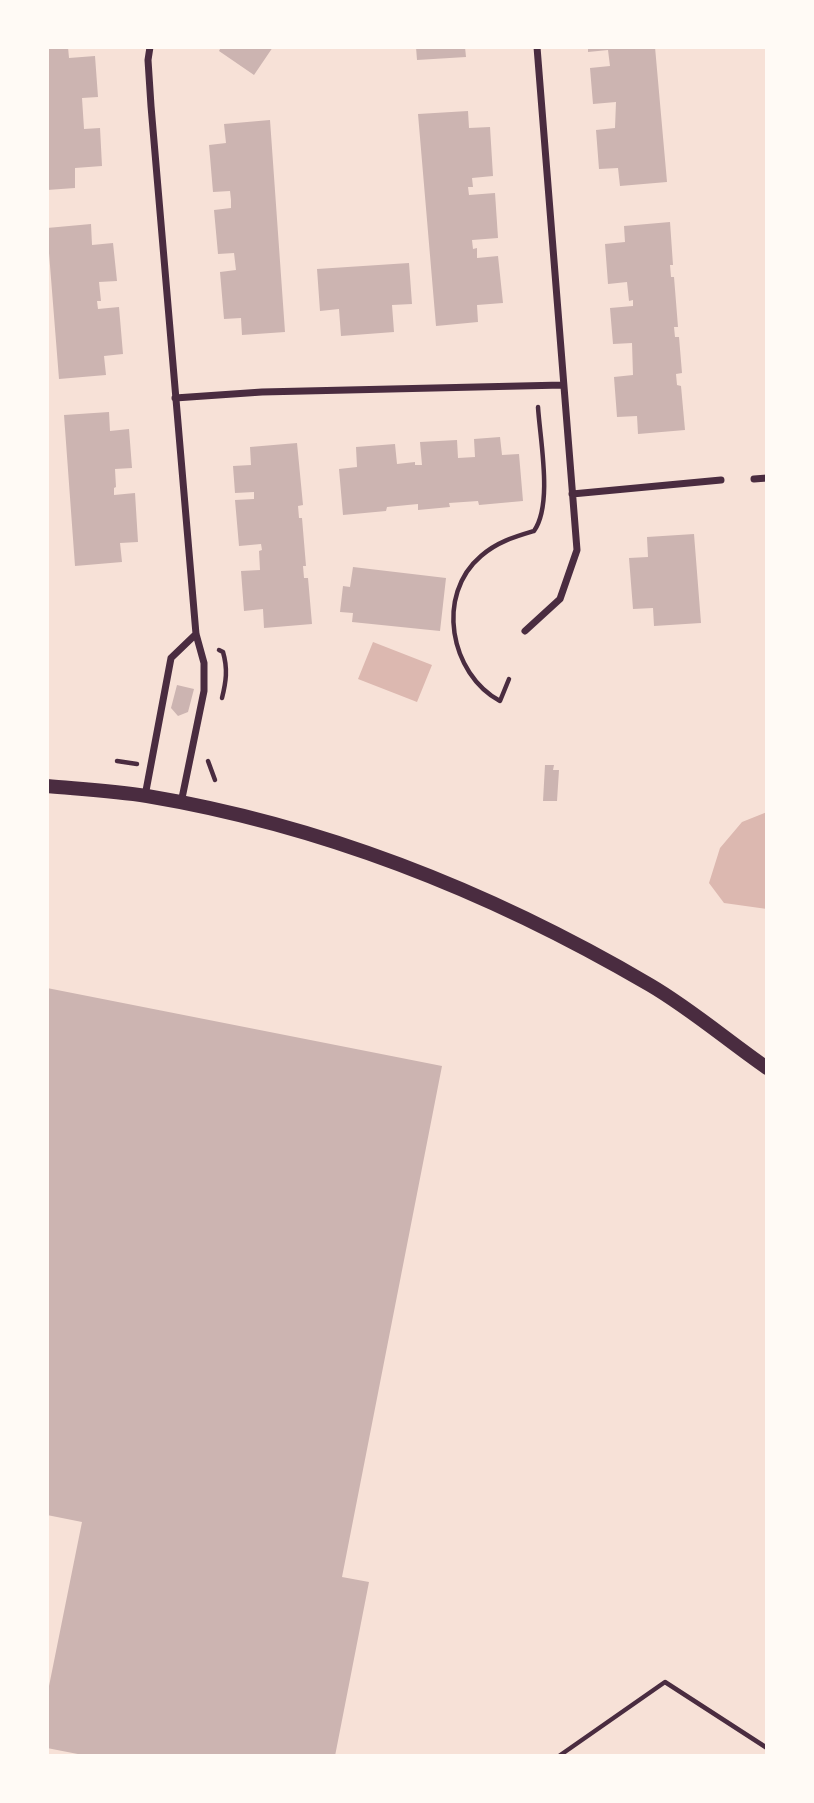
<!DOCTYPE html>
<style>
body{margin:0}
#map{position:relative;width:814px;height:1803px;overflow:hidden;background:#f7e1d7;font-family:"PT Serif",serif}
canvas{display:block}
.frame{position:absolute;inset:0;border:49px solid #fffaf5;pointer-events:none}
</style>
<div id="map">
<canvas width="814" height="1803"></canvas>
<div class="frame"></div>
</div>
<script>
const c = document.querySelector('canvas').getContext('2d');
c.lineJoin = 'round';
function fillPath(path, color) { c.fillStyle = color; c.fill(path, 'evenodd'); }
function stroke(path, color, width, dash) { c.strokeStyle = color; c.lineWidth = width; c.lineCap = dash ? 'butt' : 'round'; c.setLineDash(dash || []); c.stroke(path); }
fillPath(new Path2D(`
 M373,642L432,665L417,702L358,679Z
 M767,812V909L724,903L709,883L720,848L742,822Z`), '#dcb8b0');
fillPath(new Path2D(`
 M47,47H68L69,58L95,56L98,97L82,98L84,129L100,128L102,166L75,168V188L47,190Z
 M221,47H273L254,75L219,51Z
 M416,47H465L466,57L417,60Z
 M588,47H655L667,182L620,186L618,168L599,169L596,130L615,128L616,102L593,104L590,68L610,66L608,50L588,52Z
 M468,111L469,128L490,127L493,176L472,178L473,187H468L469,195L495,193L498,238L472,240L473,249L477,248V258L498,256L503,303L477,305L478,322L436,326L418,114Z
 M270,120L285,332L242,335L241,318L224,319L220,272L236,270L234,253L218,254L214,210L231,208V200L230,191L213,192L209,145L226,143L224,124Z
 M670,222L673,265H670L671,277H674L678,327H674L675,337H679L682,373L676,374L677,385L681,386L685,430L638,434L637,416L617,417L614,377L633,375L632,343L613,344L610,308L633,306V300L629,301L627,282L608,284L605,244L625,242L624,226Z
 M91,224L92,245L113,243L117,281L99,282L101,301H97L98,309L119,307L123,354L104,356L106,375L59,379L47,228Z
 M409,263L412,304L392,305L394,332L341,336L339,309L320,311L317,269Z
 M109,412L110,431L129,429L132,468L115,469L116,487L114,488V495L135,493L138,542L120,543L122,562L75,566L64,415Z
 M500,437L502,455L519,454L523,501L479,505L478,501L449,503L450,507L418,510V504L387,507L386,511L343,515L339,469L357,467L356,447L395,444L397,464L415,462V465H422L420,442L457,440L458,458L475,457L474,439Z
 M297,443L303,505L298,506L299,518H302L306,566H303L304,578H308L312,624L264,628L263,609L244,611L241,571L260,570L259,551L262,550L261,544L239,546L235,500L254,499V492L235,493L233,466L251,465L250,447Z
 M694,534L701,623L654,626L653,608L633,609L629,558L648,557L647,537Z
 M353,567L446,578L440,631L352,622L353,613L340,612L343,586L350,587Z
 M177,685L194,689L188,712L178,716L171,708Z
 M545,765H554L553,770H559L557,801H543Z
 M47,988L442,1066L342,1577L369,1582L335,1756H88L47,1748V1696L82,1522L47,1515Z`), '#ccb4b1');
stroke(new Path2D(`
 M219,650L223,652C228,669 226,682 222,698
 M509,679L500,701C450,674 435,595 481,556C497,542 514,537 534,531C553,504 540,440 538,407
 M117,761L137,764
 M208,761L215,780
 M559,1756L665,1682L767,1748`), '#4a2c40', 4.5);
stroke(new Path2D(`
 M150,47L148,60L151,106L196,634L204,663V691L181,803
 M175,398L262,392L563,385
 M754,479L767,478
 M572,494L721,480
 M525,631L560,599L577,550L537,47
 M145,796L171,658L196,634`), '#4a2c40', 7);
stroke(new Path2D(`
 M47,786C80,789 115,791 147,796C326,826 495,894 650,985C691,1009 728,1041 767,1068`), '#4a2c40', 14);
</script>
